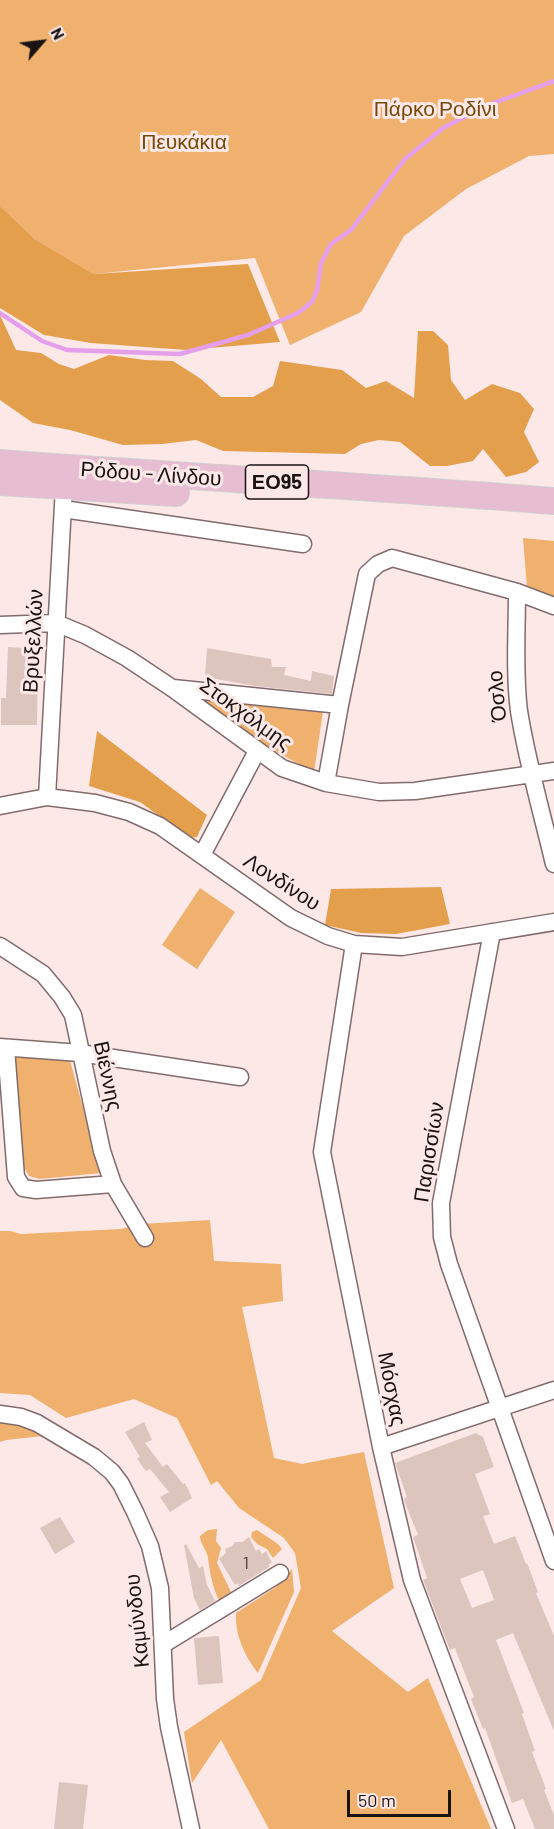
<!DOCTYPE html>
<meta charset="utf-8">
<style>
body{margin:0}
#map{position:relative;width:554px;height:1829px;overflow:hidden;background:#fde8e8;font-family:Barlow,sans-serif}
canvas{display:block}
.north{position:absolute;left:12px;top:12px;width:60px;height:60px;-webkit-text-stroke:4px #fde8e8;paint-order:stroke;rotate:62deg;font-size:16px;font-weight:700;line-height:24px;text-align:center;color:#1b1313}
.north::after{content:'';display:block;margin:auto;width:21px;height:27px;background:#1b1313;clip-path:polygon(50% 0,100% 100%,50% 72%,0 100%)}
.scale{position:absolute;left:347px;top:1790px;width:104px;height:27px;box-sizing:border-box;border:3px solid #1b1313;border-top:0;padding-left:8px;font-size:18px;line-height:21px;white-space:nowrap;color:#1b1313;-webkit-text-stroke:4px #fde8e8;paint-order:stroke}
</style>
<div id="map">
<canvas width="554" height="1829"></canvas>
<div class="north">N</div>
<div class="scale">50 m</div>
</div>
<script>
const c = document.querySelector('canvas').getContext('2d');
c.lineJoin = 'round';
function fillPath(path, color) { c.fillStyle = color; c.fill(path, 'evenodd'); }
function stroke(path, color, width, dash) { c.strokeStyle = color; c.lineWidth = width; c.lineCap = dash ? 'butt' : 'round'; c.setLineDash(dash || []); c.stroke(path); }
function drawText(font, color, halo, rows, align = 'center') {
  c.font = font + ' Barlow,sans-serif'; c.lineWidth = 6; c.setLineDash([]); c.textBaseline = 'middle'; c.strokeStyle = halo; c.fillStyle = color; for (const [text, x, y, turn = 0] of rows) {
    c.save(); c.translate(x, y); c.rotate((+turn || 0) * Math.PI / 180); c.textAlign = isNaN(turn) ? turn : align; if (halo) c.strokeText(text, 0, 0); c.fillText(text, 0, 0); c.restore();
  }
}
fillPath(new Path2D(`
 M0,0H554V154L529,156L466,189L404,236L361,312L290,345L255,258L94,274L36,240L0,206Z
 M523,538L554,541V597L527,587Z
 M197,691L323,711L314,772L273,750L195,700Z
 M200,888L235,912L197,969L162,945Z
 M13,1051L69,1057L101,1173L40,1179L29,1176L22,1164Z
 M210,1220L214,1261L281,1264L283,1301L242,1307L274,1458L302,1464L364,1452L394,1588L332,1631L408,1692L428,1678L491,1829H269L221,1740L192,1783L184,1732L261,1680L301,1588L295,1553L284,1538L239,1508L217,1481L211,1485L177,1418L134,1399L66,1418L30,1395L0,1393V1231H10L21,1234L121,1229L141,1224Z
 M0,1412L52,1435L6,1440L0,1442Z
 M217,1529L216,1541L221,1548L217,1563L233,1596L221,1604C213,1590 210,1574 208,1558C207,1550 200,1544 200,1536L208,1530Z
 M257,1530L278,1544L282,1549L273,1558L267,1549L257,1544L251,1537L252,1532Z
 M292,1569L294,1592L258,1673C244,1655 235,1635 236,1613L276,1587Z`), '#efb16d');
fillPath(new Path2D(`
 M0,206L36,240L94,274L248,264L280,342L186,350L91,343L44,335L0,308Z
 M0,315L16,350L41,353L59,364L74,369L109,355L145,360L173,361L201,379L221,397H253L273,386L280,361L342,370L366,388L386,381L414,398L418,331H433L448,345L451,380L465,400L492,384L520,393L534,409L524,432L539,462L526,472L506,477L483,449L473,461L447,466H430L400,442L379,440L361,444L345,454L223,451L196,440L162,444L123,445L70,430L33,423L0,400Z
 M97,731L207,815L197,837L190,838L140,802L89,786Z
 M441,887L450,924L396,934L361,933L325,925L331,889Z`), '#e49f4d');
stroke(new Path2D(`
 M0,313L42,341L67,350L180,354L248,335L298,313L312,302L317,290L321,263L331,244L351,230L405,159L443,128L488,105L554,81`), '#e49eea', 4.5);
fillPath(new Path2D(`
 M8,647L38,649L37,725H1V698H6Z
 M207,648L271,659L272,667H286L284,675L311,681L312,671L334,676L332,694L255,686L205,677Z
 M144,1422L152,1440L145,1443L163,1467L167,1464L183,1484L185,1483L192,1498L170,1512L160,1497L169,1492L150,1469L146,1471L137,1459L140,1457L125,1432Z
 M476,1433L483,1437L494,1467L475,1474L490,1514L483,1516L494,1544L515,1536L526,1564L527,1563L538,1592L536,1593L554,1636V1731L513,1633L496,1640L524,1713L522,1714L535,1751L532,1752L546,1789L544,1790L554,1815V1829H535L523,1799L512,1803L485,1728L483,1729L471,1699L474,1697L455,1648L450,1650L423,1580L427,1578L413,1537L418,1535L405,1503L404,1499L407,1497L395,1463ZM483,1570L494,1600L472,1608L460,1579Z
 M60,1517L75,1542L55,1554L40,1528Z
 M249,1537L256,1551L259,1549L262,1554L266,1551L272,1563L269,1564V1567L239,1586L238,1583L235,1585L219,1559L226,1553L225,1549L232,1546L235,1542H243Z
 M186,1544L199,1568L203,1566L207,1585L215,1601L200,1610L194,1598L184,1545Z
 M219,1636L223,1683L198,1685L194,1638Z
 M59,1782L88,1785L83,1829H54Z`), '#dcc5bd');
const street = new Path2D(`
 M63,509L303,544
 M517,592C517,631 514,672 519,711C527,762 542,813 554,864
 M0,625L56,623L85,635L127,658L172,688L282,768L326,783L379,792L415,791L554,771
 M173,688L340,705
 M326,783L340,705L367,574L378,564L392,558L517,592L554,606
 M47,797L64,487
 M0,806L47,797L95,803L129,812L160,826L291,918L328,936L354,944L402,947L554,922
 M202,855L257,751
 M492,932L441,1203L442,1237L449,1264L554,1561
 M354,944L322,1152L381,1447L412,1580L506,1829
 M0,946L43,974L62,997L73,1015L102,1151L113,1184L145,1238
 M0,1047L80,1053L240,1077
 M6,1048L16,1177L23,1188L36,1190L113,1184
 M0,1414L21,1417L37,1423L94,1457L112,1472L121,1484L135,1512L150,1546L160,1588L165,1699L169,1727L191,1829
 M381,1447L554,1390
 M164,1644L280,1573`);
const primary = new Path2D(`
 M0,463C185,477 369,486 554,501
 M0,482L176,493`);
stroke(street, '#826b6c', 19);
stroke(primary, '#d1d0d0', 28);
stroke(street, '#fff', 16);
stroke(primary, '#e7bdd1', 26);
drawText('18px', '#4b403e', null, [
 ["1",246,1563]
]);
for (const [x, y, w] of [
 [277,482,63]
]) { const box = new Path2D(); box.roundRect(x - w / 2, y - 17, w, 34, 4.5); c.fillStyle = '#fde8e8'; c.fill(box); stroke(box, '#1b1313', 1.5); }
drawText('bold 20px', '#1b1313', null, [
 ["ΕΟ95",277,482]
]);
drawText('21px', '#764908', '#fde8e8', [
 ["Πάρκο Ροδίνι",435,109],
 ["Πευκάκια",184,142]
]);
drawText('21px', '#1b1313', '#fde8e8', [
 ["Ρόδου - Λίνδου",151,474,4],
 ["Βρυξελλών",33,641,-87],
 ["Όσλο",497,696,-95],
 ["Στοκχόλμης",246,714,36],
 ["Λονδίνου",282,882,33],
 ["Βιέννης",108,1076,78],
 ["Παρισσίων",429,1152,-81],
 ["Μόσχας",392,1389,79],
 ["Καμύνδου",137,1621,-96]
]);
</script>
